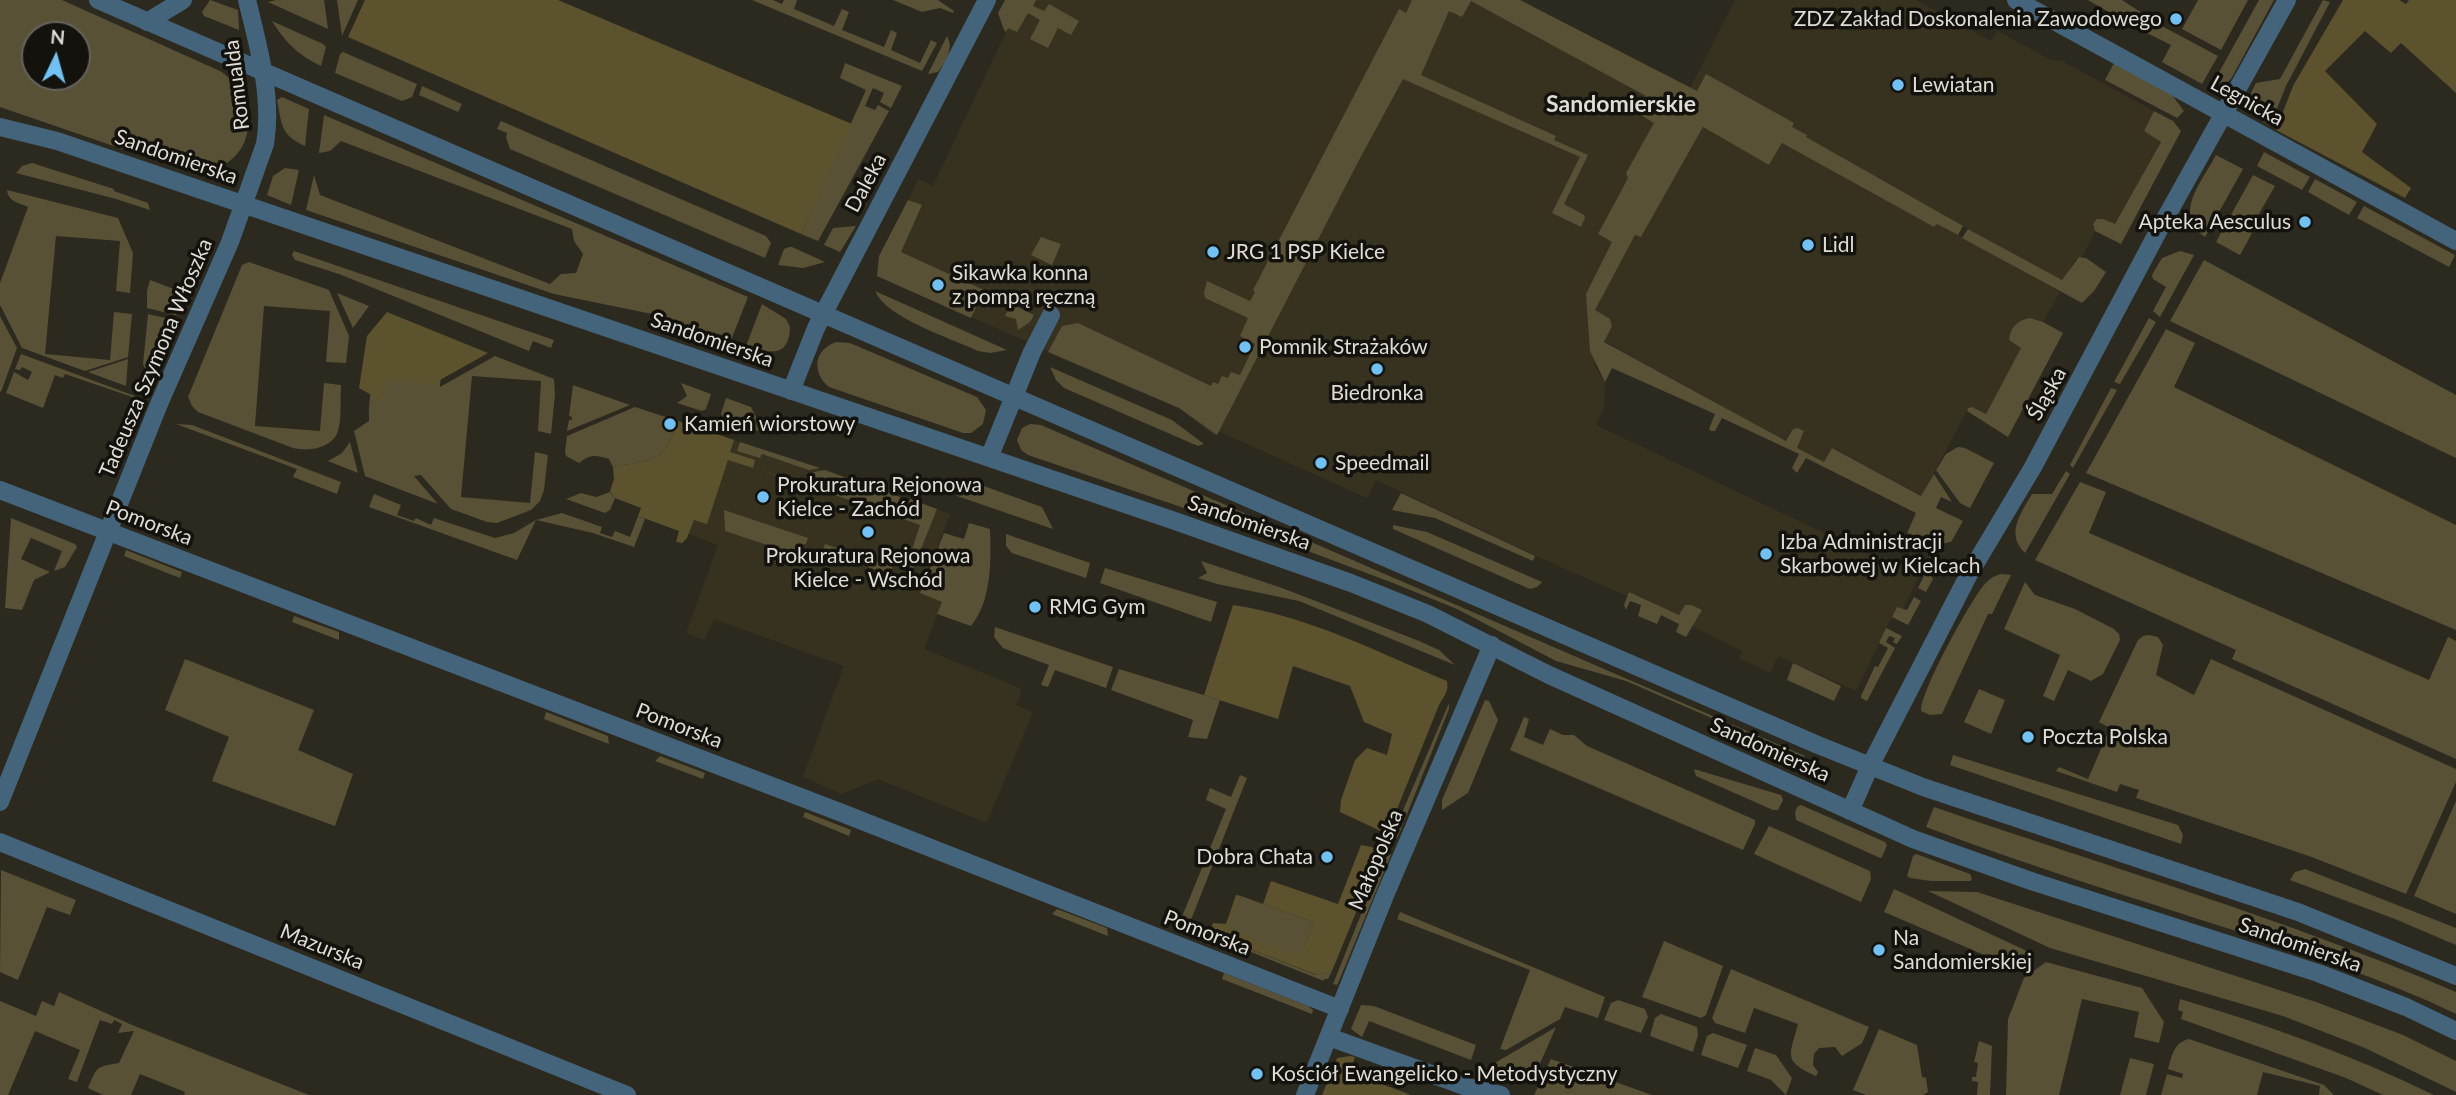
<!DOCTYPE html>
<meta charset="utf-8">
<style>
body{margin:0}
#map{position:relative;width:2456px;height:1095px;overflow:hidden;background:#2c291e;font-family:Lato,sans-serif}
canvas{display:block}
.north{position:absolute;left:21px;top:21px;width:70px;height:70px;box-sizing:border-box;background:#13120d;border:2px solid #64635d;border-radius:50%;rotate:5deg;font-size:19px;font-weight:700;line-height:28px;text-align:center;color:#dedcd5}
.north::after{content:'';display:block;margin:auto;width:24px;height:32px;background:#70c1f4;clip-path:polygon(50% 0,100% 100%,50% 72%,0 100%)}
</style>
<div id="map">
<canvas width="2456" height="1095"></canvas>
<div class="north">N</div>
</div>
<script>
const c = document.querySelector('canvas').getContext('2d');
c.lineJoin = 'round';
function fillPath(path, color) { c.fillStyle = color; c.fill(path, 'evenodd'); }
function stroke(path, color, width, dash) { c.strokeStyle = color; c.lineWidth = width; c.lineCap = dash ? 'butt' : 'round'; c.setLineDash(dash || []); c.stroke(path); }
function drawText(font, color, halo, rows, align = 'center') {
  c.font = font + ' Lato,sans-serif'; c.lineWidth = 7; c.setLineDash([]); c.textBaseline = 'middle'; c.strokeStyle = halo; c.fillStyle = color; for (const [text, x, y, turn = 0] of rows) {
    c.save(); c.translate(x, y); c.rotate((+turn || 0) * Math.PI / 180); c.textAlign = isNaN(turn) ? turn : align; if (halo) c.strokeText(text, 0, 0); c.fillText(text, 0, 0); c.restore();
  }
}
fillPath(new Path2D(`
 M1018,0H1520L1661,73L1637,112L1655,123L1626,172L1628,178L1598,234L1612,242L1586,294L1595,366L1605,382L1604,408L1596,425L1879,559L1883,561L1885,557L1920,573L1903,610L1897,607L1856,691L1778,656L1770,673L1739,658L1742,651L1692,626L1702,610L1692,605L1683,607L1680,615L1629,592L1627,596L1538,557L1376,480L1367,498L1218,431L1215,436L1179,408L877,276L879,256L919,179L933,186L1006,32L1005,26Z
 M1735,0H1916L1991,41L1998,31L2051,60L2062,61L2154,111L2144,131L2161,141L2115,225L2093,226L2095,231L2082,257L2076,259L2063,281L1963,226L1962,229L1700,86L1697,92L1690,88Z
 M1703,127L1769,165L1782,143L1934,227L1937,223L2060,292L2043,322L2030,318L2023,319L2021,348L1986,414L1972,407L1968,408L1922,496L1833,448L1824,463L1796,448L1804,432L1798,428L1793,429L1787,442L1604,341L1612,326L1610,319L1594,310L1635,235L1641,237Z
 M716,434L950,514L920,593L942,602L924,649L1020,688L1021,694L1016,705L1033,712L987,823L878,779L842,794L803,777L844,666L714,619L705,640L686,633L718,545L680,531Z`), '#373220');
fillPath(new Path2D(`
 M0,0H62L220,71C267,101 254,175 194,170L127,148L125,150L0,107ZM35,35H77V77H35Z
 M210,0L238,10L239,30L204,16L202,12Z
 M276,0H324L328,29L268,2Z
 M337,0H358L342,36Z
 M752,0H773L782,4L784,0H797L794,9L834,26L842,9L849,12L842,30L884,47L891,30L897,33L891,50L920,63L931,40L937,43L922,71Z
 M893,0H938L954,11L953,13L940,8L922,12Z
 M1005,0H1036L1033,6L1044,11L1049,4L1079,21L1071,35L1058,28L1048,48L1030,39L1040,20L1028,13L1017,32L1008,28L1006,32L1004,30L998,13Z
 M1412,0H1520L1697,91L1706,74L1794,123L1792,127L1807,135L1806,137L1963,226L1958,235L1937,224L1934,227L1782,143L1769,165L1703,127L1641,237L1635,235L1595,310L1610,319L1612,326L1604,342L1786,441L1793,429L1798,428L1804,431L1797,448L1824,462L1832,448L1921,496L1934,474L1952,502L1941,497L1936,508L1963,521L1951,542L1936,545L1907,533L1916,513L1806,458L1797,473L1792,468L1799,454L1722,418L1715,431H1711L1709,429L1715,414L1612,368L1605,382L1590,351L1586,294L1612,242L1598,234L1628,178L1626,173L1654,123L1637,113L1646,96L1471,1L1462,17L1449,11L1421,75L1556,136L1554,140L1588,155L1564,204L1584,215L1585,218L1581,227L1552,213L1580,157L1403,79L1358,162L1217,435L1179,408L1048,352L1062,326L1078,323L1211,386L1213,382L1218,384L1222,376L1228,378L1231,372L1240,375L1255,344L1240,336L1248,318L1205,298L1204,293L1207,281L1250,301L1255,292L1253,290L1399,9L1406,13Z
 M2088,0H2122L2154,21L2138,29Z
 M2198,0H2248L2221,50L2182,29Z
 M2259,0H2274L2231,79L2224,85L2211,87Z
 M2323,0L2330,2L2286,86L2270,126C2250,115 2244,103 2256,83L2280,79Z
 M272,21L323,44L326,47L321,66C299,56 284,41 272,21Z
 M2158,24L2218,56L2202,84L2162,62L2171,45L2143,31Z
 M947,36C954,49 946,61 938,72L928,74Z
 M343,52L417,84L412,97L402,101L335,73L340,54Z
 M845,63L902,86L891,108L880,102L884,93L873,88L865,106L875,110L878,105L889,111L818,241L801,234L866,90L840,78Z
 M2114,63L2172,95L2184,111L2177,118L2105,80Z
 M422,86L462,104L458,112L419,95Z
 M282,97L309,109L305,146C280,135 282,124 277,100Z
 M2154,111L2173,121L2181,131L2121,244L2095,231L2093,224L2097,219H2103L2115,224L2161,142L2144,131Z
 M324,115L748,297L731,340L652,314L554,294L306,210L314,175L320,195L550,284L561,274L576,273L583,254L574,241L572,229L341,141L330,151L319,153Z
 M501,121L766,236L771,243L765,258L510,149L506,138L507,133L497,129Z
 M2264,152L2310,177L2302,190L2257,166Z
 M2216,155L2243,169L2205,237C2172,214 2202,182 2216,155Z
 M32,163L114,189V191L148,203L150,210L116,199L16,173L22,166Z
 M285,168L299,170L291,205L267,195L273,176Z
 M2253,175L2275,186L2249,231L2252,233L2240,255L2216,242Z
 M2315,179L2357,202L2349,215L2308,192Z
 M7,190L118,218L133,253L130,293L116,291L120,241L56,236L45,354L110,360L114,312L132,314L128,357L85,371L22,348L0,305V283L28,207C20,203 8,202 7,190Z
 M908,200L922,205L901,252L984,290L971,318L877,276L879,256Z
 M2364,206L2455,255L2449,267L2357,218Z
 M856,226L840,252L824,245L833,228Z
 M1968,229L2062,280L2079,257L2086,258L2106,272L2094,291L2082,303L1962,238Z
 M1041,237L1061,244L1052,265L1031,255Z
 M789,247H792L825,262L803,268L778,265L784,249Z
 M294,251L554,340L551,348L533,341L529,351L339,274L295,260L292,255Z
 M2180,251L2194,255L2160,317L2153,311L2166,287L2153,279L2152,275L2162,258Z
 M2204,260L2456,395V458L2170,321Z
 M249,262L329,290L349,336L346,363L326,362L330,311L264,306L255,426L320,431L324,383L341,385C340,399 342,417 338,431C333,448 308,452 293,448L198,412L192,406L188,397L242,265Z
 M150,280L182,292V303L176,315L147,308V291Z
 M875,291L1007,350L990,353L978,351C951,338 886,318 875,291Z
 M337,293L369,306L353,328Z
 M762,304L786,319L790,327C789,360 768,352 746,346Z
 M1011,304L1034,315L1030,322L1018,330L1016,319L1005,316Z
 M148,314L174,320L151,373L146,371L143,364Z
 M0,316L17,348L1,392L0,391Z
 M2030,318L2043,322L2063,333L2008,437L1967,411L1968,408L1972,407L1986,414L2021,348L2009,340C2011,327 2017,320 2030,318Z
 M2149,318L2156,322L2120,384L2114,382Z
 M2166,329L2195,343L2174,387L2456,525V630L2086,473Z
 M836,342L850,343L977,397L986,410L983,424L971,433H963L829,387C812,373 813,350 836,342Z
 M377,349L442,357L440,387L495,356L554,379L555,395L551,434L538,431L541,381L472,376L461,497L530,503L535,452L548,455L544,490L540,501L531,510L497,523L487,522L451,509L421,475L414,476L438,504L365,476L354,431L369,421C368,397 374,373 377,349Z
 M21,354L135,396L138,399L65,374L63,378L55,375L43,408L6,393L14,372L28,380L32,372L22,367L20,370L15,369Z
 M128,359L126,386L88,372Z
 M1050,367L1172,420L1204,444L1198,446L1064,388L1056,380Z
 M681,383L711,394L706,409L702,411L677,403L687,396Z
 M573,385L630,405L567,431L569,420H572V417L569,416Z
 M2111,388L2117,390L2073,468L2070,465Z
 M726,398L751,407L764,433L724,419L721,414Z
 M635,407L678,421C663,465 654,459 613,467L609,459C595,455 591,454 579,463L566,456L565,451L567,436Z
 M176,424L192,425L341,482L337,494L293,477L297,469Z
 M1030,424L1041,425L1805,756L1803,761L1707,716L1626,681L1556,661L1457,609L1393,583L1281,541L1028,455L1021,450L1017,440L1022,428Z
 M350,442L358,473L328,461L342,453Z
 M740,442L820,468L809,470L762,454L760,458L737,451Z
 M1958,447L1965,448L1994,463L1970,508L1960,503L1936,470L1946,454Z
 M757,469L805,484L808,473L825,470L900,497L894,515Z
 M2066,471L2070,474L2025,553C2005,534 2021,513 2032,494H2052Z
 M970,481L1042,507L1053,529L957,496L961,484Z
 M2080,482L2106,492L2089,533L2429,680L2448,637L2456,641V759L2232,659L2236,650L2035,560Z
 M610,492L615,498L610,510L605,513L566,499L581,493L596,497Z
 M1401,493L1535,556L1533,561L1435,518L1392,510Z
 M374,494L401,505L397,515L414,521L416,518L431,525L434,518L495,538L514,533L536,520L562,513L602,527L600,533L612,537L615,531L630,537L638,516L645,519L634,547L593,533L536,520L517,560L369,507Z
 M910,499L937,509L911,574L905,571L920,525L903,519Z
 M724,510L808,538L806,544H804L800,556L725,531Z
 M11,518L75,544L77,547L65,567L54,571L62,551L31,538L21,559L50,572L34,580L22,610L5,608Z
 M969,523L990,529C991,561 992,600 971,626L937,614L942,602L920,593L944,533L964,539Z
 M1393,525L1427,532L1542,582L1537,587L1530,589L1393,529Z
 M1006,534L1090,563L1086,578L1012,553L1006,546Z
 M825,544L893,567L887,574L823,550Z
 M126,550L182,572L180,578L124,556Z
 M1907,560C1918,565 1927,568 1933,579L1926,592L1918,588L1924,576L1905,566Z
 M1201,561L1282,588L1419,641L1439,650L1455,665L1299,601L1217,584L1198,578L1207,573Z
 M1105,568L1217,602L1211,622L1100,583Z
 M2001,574L2011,575L1992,614H1988L1942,714L1930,715L1921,711C1921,690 1969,604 1983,586C1988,580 1993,576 2001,574Z
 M2025,582L2035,595L2075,609L2114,629L2119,634L2120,640L2103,674L2091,681L2068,670L2054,701L2043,696L2060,655L2004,629Z
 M1629,592L1679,615L1685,605H1692L1702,610L1686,637L1676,632L1679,624L1661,615L1657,624L1638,616L1641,605L1630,601L1626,610L1624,605Z
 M1914,597L1921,601L1908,625L1892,617L1897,607L1907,610Z
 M294,616L339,632V640L292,622Z
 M995,627L1113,667L1106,688L1055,670L1048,687L1041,685L1049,665L1003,648L994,637Z
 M1886,628L1902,636L1897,644L1893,642L1895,638L1889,636L1886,642L1895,648L1867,701L1861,698V696L1875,666L1878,667L1888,648L1879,643Z
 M2149,635L2158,637L2163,645L2156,675L2194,695L2211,659L2456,769V782L2406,894L2309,856L2136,798L2139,790L2120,784L2117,792L2056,771L2059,767L2088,779L2110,728L2099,722L2138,640L2143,636Z
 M185,659L314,710L298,750L353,774L335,826L212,781L229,737L165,710Z
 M1793,663L1841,686L1834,701L1787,680Z
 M1119,669L1220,700L1207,739L1188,737L1193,720L1111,690Z
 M1979,689L2005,700L1991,734L1964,722Z
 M1485,700L1489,701L1498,720L1468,793L1442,810V800Z
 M1449,703V709L1397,839L1392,836Z
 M546,712L608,736L609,744L544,719Z
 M1524,717L1529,719L1524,737L1543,745L1550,729L1563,735H1574L1587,746L1755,820V824L1743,850L1510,750Z
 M1953,755L2178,825L2183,835L2181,844L1950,765Z
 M660,756L705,773L703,779L655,761Z
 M1694,769L1781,795L1783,800L1778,810H1773L1696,776Z
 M1240,775L1247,778L1189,925L1188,928L1179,924L1226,809L1206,800L1210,788L1231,797Z
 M2456,801V914L2414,896Z
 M1801,805L1885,842L1887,845L1882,857L1880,858L1796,820C1795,814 1794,807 1801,805Z
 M1934,807C2109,867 2286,919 2456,992V1014C2384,979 2309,955 2233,930C2130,897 2026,865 1926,827Z
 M805,812L851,830L849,836L803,817Z
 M1769,826L1870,871L1871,879L1861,902L1754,854Z
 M1386,852L1391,855L1339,981L1337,985L1333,984Z
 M1916,854L1970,874L1972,879L1970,881H1931L1910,878L1907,876L1913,856Z
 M2305,869L2456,928V945L2395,919L2290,880L2295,872Z
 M1,870L76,900L70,915L47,907L18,980L0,972Z
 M1894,889L2029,952L2031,959L2017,969L1884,912Z
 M1928,891L1977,892L2316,1002L2403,1035L2456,1061V1092L2365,1048L2283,1016L2050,948Z
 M1241,896L1313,922L1301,957L1227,930Z
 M1057,909L1107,928L1108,936L1052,914Z
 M1400,912L1605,997L1598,1018L1565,1007L1560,1019L1506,1050L1500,1049L1530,970L1397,919Z
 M1209,933L1316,975L1332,971L1328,979H1324V981L1208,935Z
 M1664,941L1723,966L1706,1015L1701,1018L1642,997Z
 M2046,962L2142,988L2164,1022L2159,1043L2134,1037L2139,1012L2082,999L2059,1095H2006L2008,1019L2024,978Z
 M1731,969L1869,1027L1862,1043L1842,1056L1835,1047L1819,1048L1814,1054L1813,1065L1818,1072L1816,1076C1782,1061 1790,1055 1798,1024L1754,1008L1745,1033L1715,1023L1712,1018Z
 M1224,973L1308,1006L1313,1010L1312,1014L1222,979Z
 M59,992L132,1025L309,1095H184L185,1092L140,1074L131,1095H103L88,1088C97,1066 96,1067 119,1063L134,1031L118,1033L122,1024L114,1020L112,1024L100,1020L77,1082L68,1079L80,1050L35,1031L8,1095H0V1001L36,1016L42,1001L54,1006Z
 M2180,999C2268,1025 2352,1055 2434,1095H2383L2346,1078L2181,1019L2183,1012L2178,1010Z
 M1618,1000L1645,1009L1648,1017L1641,1033L1604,1020L1611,1003Z
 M1361,1005L1374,1006L1476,1045L1471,1060L1369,1021L1362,1037L1351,1029Z
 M1661,1014L1697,1027L1698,1035L1693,1052L1650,1036L1655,1018Z
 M1556,1027L1535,1075L1488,1067Z
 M1879,1029L1917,1045L1922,1077L1926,1078L1928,1092L1923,1095H1866L1853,1090Z
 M1713,1033L1747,1045L1738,1068L1701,1055L1707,1036Z
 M2189,1039L2324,1085L2334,1095H2319L2320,1086L2263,1072L2257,1095H2161L2167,1074L2182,1078L2183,1074L2168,1069C2172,1056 2173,1043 2189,1039Z
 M1979,1041L1992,1046L1990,1095H1977L1978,1082L1972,1081V1077H1976L1978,1063L1974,1062Z
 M1755,1048L1776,1055L1792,1078L1786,1095L1771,1080L1747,1071Z
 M2130,1058L2154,1064L2146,1095H2120Z
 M1551,1059L1652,1095H1534Z`), '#585136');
fillPath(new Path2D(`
 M365,0H558L852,124L801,234L348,37Z
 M2343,0H2399L2406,4L2409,0H2456V93L2401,43L2391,53L2365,31L2325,71L2377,124L2362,152L2411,188L2405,198L2276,130L2293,86Z
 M387,312L488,353L433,384L386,379L384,402L359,388L367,336Z
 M678,421L734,440L730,452L755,460L753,468L728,460L707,524L694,520L687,538L682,543L676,542L679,531L638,516L641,508L615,498L610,491L614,479L613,467C654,459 663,465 678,421Z
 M1233,605C1308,616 1377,652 1447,681C1449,692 1444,696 1439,705L1387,834L1340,812L1341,800L1355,760L1367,748L1387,755L1392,734L1364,722L1350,686L1293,666L1278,719L1204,695Z
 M1361,845L1382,849L1332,971L1317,975L1209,933L1213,923L1226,924L1236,895L1241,896L1228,930L1301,956L1313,922L1263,904L1271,881L1338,904Z
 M1350,1056L1355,1057L1350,1072L1411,1095H1322L1337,1058Z`), '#5d522e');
stroke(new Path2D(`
 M98,0L1818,745L1923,787L2298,912L2456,976
 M2016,0L2456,241
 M147,22L183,0
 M0,127L57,141L1172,520L1351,583L1428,614L1549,675L1913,839L2031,881L2318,973L2406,1007L2456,1031
 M791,391L816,328L987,0
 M989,458L1032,352L1051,315
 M0,490L842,813L1340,1009
 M0,802L159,404L230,242L265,144C273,97 258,45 247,0
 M1850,811L1870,766L1968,576L2033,467L2161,226L2287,0
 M0,842L627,1095
 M1329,1037L1467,1087L1501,1095
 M1305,1095L1386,893L1492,645`), '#43647a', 18);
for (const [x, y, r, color] of [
 [2176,19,7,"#70c1f4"],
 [1898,85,7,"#70c1f4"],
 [2305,222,7,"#70c1f4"],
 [1808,245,7,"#70c1f4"],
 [1213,252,7,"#70c1f4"],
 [938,285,7,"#70c1f4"],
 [1245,347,7,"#70c1f4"],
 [1377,369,7,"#70c1f4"],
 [670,424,7,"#70c1f4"],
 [1321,463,7,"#70c1f4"],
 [763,497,7,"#70c1f4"],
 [868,532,7,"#70c1f4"],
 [1766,554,7,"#70c1f4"],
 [1035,607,7,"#70c1f4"],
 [2028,737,7,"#70c1f4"],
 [1327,857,7,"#70c1f4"],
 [1879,950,7,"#70c1f4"],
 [1257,1074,7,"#70c1f4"]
]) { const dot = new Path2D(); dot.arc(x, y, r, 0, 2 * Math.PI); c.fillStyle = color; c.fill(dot); stroke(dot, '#13120d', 2.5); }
drawText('21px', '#dedcd5', '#13120d', [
 ["ZDZ Zakład Doskonalenia Zawodowego",2162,19,"right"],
 ["Lewiatan",1912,85],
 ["Apteka Aesculus",2291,222,"right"],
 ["Lidl",1822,245],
 ["JRG 1 PSP Kielce",1227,252],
 ["Sikawka konna",952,273],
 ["z pompą ręczną",952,297],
 ["Pomnik Strażaków",1259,347],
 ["Biedronka",1377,393,"center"],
 ["Kamień wiorstowy",684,424],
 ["Speedmail",1335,463],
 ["Prokuratura Rejonowa",777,485],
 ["Kielce - Zachód",777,509],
 ["Izba Administracji",1780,542],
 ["Skarbowej w Kielcach",1780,566],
 ["Prokuratura Rejonowa",868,556,"center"],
 ["Kielce - Wschód",868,580,"center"],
 ["RMG Gym",1049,607],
 ["Poczta Polska",2042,737],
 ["Dobra Chata",1313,857,"right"],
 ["Na",1893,938],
 ["Sandomierskiej",1893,962],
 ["Kościół Ewangelicko - Metodystyczny",1271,1074]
], 'left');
drawText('21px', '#dedcd5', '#13120d', [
 ["Romualda",237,85,-97],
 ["Legnicka",2247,101,29],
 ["Sandomierska",176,157,19],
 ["Daleka",866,183,-62],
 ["Sandomierska",712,340,19],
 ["Tadeusza Szymona Włoszka",156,358,-67],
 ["Śląska",2047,394,-61],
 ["Pomorska",149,523,21],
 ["Sandomierska",1249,523,19],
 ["Pomorska",679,726,21],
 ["Sandomierska",1770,750,24],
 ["Małopolska",1376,860,-67],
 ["Pomorska",1207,933,21],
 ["Sandomierska",2300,945,19],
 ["Mazurska",322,947,22]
]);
drawText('bold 23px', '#dedcd5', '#13120d', [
 ["Sandomierskie",1621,105]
]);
</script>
